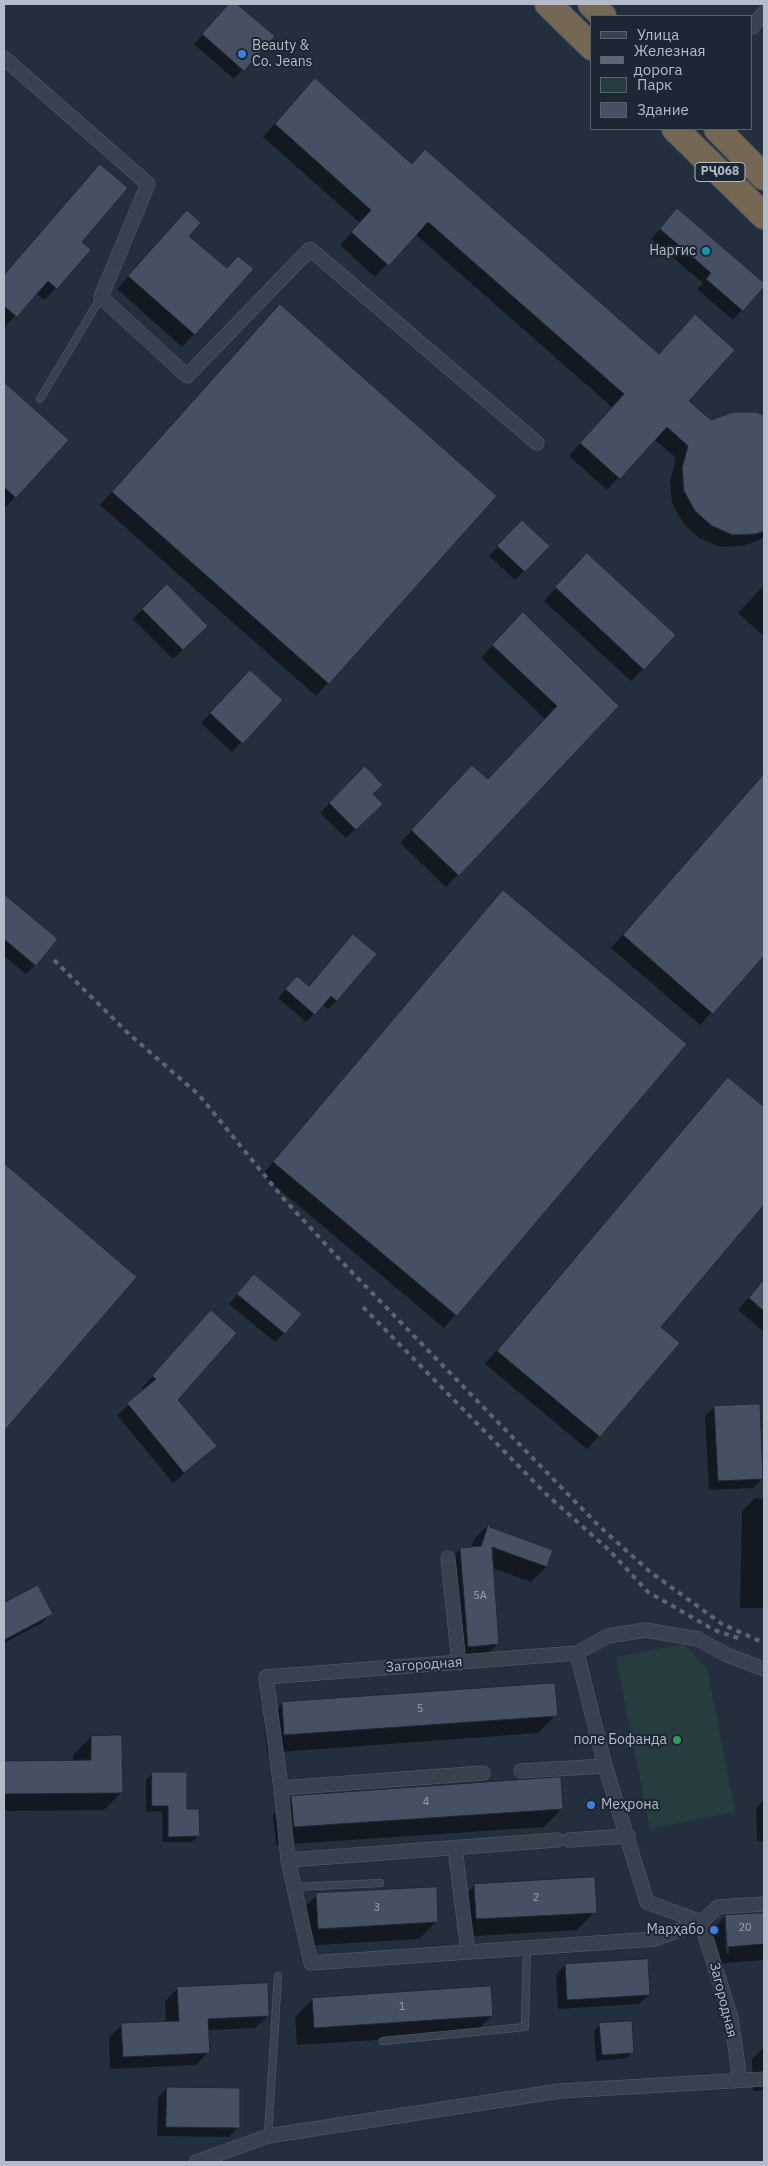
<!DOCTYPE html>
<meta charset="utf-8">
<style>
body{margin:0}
#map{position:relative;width:768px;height:2166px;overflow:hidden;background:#242f3e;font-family:"IBM Plex Sans",sans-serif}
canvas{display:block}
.frame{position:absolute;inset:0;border:5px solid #b4bcc9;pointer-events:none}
.legend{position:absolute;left:590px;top:15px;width:162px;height:115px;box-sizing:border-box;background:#1d2633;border:1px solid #59626f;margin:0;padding:6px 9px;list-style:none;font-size:15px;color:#b4bcc9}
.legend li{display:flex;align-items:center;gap:10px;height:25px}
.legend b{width:25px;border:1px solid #59626f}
</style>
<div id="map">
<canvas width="768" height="2166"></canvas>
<div class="frame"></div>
<ul class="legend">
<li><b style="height:6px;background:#38414e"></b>Улица</li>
<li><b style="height:6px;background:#5a6575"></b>Железная дорога</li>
<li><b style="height:14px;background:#263c3f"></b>Парк</li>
<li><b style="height:14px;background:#455162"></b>Здание</li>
</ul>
</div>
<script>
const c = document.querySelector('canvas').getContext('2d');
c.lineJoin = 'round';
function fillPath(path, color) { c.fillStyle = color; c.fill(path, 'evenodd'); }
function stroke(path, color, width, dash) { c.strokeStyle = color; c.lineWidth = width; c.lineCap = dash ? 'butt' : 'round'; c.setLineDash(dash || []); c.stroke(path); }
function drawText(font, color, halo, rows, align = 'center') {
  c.font = font + ' "IBM Plex Sans",sans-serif'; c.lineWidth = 4; c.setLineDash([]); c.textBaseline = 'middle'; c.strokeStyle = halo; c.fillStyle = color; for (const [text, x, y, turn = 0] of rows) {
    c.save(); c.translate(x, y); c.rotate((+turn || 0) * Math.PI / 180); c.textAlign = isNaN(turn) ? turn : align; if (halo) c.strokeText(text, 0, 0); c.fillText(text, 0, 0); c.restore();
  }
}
fillPath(new Path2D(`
 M684,1644L707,1668L735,1812L650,1829L616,1657Z`), '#263c3f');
fillPath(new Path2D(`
 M230,4H235L273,36L234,79L194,44Z
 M303,92L411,165L711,422L755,413L764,416V538L743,546L720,547L699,538L683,523L672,503L670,481L676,458L654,439L607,490L569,456L612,407L415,234L375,277L340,245L360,223L263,137Z
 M88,178L80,242L56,288L44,300L36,293L4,328V275Z
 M678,210L764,285L733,320L697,289L703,283L651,239Z
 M174,225L188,236L194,334L182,347L117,289Z
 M267,318L495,496L316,696L100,505Z
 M8,387L15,497L4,509V391Z
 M512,531L524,571L515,580L489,556Z
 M575,567L643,669L631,681L544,601Z
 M764,585V636L738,613Z
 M167,586L207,626L173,659L133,619Z
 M510,626L617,706L446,887L400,843L460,779L487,781L545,719L481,658Z
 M241,681L281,701L232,752L201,723Z
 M365,768L371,794L381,804L346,838L320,813Z
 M764,774V954L700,1025L611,948Z
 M9,900L35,965L26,974L4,956V905Z
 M491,905L685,1045L444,1328L262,1175Z
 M353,935L337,1000L328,1009L323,1004L306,1022L278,998L289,986L308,987Z
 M728,1078L764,1109V1203L659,1327L599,1436L587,1449L485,1364Z
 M4,1164L135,1277L4,1429Z
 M254,1276L284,1333L275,1342L229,1304Z
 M764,1279V1332L738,1310Z
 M211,1311L177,1400L215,1446L173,1483L117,1415L145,1390L142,1388Z
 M714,1407L762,1479L753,1488L709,1490L705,1416Z
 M755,1498L764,1499V1608H740L742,1511Z
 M488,1525L489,1528L546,1567L531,1582L492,1568L498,1644L482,1659L453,1661L445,1564L461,1549L471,1548L474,1539Z
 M38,1586L52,1613L42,1623L4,1643V1604Z
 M282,1704L556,1715L538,1733L267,1753L264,1722Z
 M91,1737L122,1792L104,1810L4,1811V1762L73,1761V1755Z
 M152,1774L186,1810L198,1836L192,1842H163L162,1811L146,1812V1780Z
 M291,1797L562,1809L544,1827L276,1845L273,1815Z
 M764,1800V1841H757L756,1808Z
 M475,1885L595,1912L577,1930L459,1937L457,1903Z
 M317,1895L437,1921L419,1939L301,1946L299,1913Z
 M764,1914V1960L710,1964L707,1935L725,1917ZM725,1932H727L729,1953H726Z
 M565,1965L649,1995L639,2004L558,2009L556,1975Z
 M178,1988L268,2016L255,2028L208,2030V2052L196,2065L110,2069L109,2037L122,2025L166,2023L165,2001Z
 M313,1999L492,2016L474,2034L297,2045L295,2017Z
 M600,2025L633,2052L627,2058L596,2061L594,2031Z
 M764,2047V2091H753L752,2059Z
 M167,2088L238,2127L229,2137L157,2136L158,2098Z`), '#0007');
const building = new Path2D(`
 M229,4H237L275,36L244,71L202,34Z
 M315,78L412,164L425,149L659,354L695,314L735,350L689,401L711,420L733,412H755L764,415V531L756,534L733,535L712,526L695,511L684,491L682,468L688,446L667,427L620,479L580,443L624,394L428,222L389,266L351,232L371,210L275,124Z
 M100,164L128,188L82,242L91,250L57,289L48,281L17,317L4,306V275Z
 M677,208L764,283V287L743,311L706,279L711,273L660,229Z
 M187,210L201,223L189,236L227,268L238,256L254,269L195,335L128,276Z
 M280,304L497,496L329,684L112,492Z
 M4,382L69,440L16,498L4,487Z
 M522,520L550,546L525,572L497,546Z
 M587,553L676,635L644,670L555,587Z
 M167,584L208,626L183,650L142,609Z
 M523,612L619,706L459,876L411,830L472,765L488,779L557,706L492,645Z
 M250,670L283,700L243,744L210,713Z
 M365,766L383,785L373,794L383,804L356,830L329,803Z
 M764,774V956L713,1014L623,935Z
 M503,890L687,1044L457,1316L273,1162Z
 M4,894L58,939L36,966L4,939Z
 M353,934L377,954L337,1001L331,996L315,1015L285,989L297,976L309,986Z
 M728,1077L764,1107V1205L661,1327L680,1343L600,1437L497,1351Z
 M4,1163L137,1277L4,1431Z
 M254,1274L302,1314L285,1334L237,1294Z
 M764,1279V1311L749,1298Z
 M211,1310L237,1333L178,1400L217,1446L184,1473L127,1403L156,1379L152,1376Z
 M760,1404L763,1479L718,1481L714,1406Z
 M489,1522L490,1527L553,1550L547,1567L492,1547L499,1644L468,1647L460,1548L481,1546Z
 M38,1585L53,1614L4,1640V1603Z
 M555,1683L558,1716L284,1735L282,1702Z
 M122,1735L123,1793L4,1794V1761L91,1760V1736Z
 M152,1772H187V1809H199L200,1836L168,1837V1806H152Z
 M561,1777L563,1809L294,1827L291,1796Z
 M595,1877L597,1913L476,1919L474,1884Z
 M437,1887L438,1922L318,1929L316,1893Z
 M764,1913V1944L727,1947L725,1915Z
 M648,1959L650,1995L567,2000L565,1964Z
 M268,1983L269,2016L208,2019L210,2053L123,2057L121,2023L179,2021L177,1987Z
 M491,1986L493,2016L314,2028L312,1998Z
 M632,2021L634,2053L602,2055L599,2023Z
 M167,2087L240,2088V2128L166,2127Z`);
fillPath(building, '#455162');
stroke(building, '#1f2835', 1);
const lane = new Path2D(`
 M40,399L101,297
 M294,1887L380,1883
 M383,2041L525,2027L527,1948
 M268,2136L278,1976`);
const street = new Path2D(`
 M752,27L764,13
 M4,58L148,184L101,297L187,376L310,249L537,443
 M448,1558L459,1663
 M577,1653L605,1766L647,1902L701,1922L731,2018L740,2080
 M764,1669L727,1655L698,1639L645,1630L608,1636L577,1653L266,1677L281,1788L288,1860L311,1963L655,1939L701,1922L718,1907L764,1904
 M521,1771L605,1766
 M281,1788L483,1773
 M569,1840L628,1836
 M455,1848L468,1952
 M288,1860L557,1840
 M196,2162L268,2136L560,2091L764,2079`);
const highway = new Path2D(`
 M548,4L592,47
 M591,4L603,16
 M675,129L764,216
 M717,129L764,177`);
stroke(lane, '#565f6c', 8);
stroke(street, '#565f6c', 15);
stroke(highway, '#434c59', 28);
stroke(lane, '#38414e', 7);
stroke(street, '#38414e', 14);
stroke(highway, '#746855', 26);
stroke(new Path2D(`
 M54,960L128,1033L199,1095L283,1198L340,1260L598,1525L649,1571L722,1624L764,1643
 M363,1307L546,1494L610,1551L648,1592L714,1630L738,1638`), '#5a6575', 4, [5, 5]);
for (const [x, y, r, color] of [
 [242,54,5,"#3f7fe0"],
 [706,251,5,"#0f9aa8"],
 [677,1740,5,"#2e9e5b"],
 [591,1805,5,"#3f7fe0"],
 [714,1930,5,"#3f7fe0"]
]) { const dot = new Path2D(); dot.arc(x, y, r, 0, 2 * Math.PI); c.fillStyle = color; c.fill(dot); stroke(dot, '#1d2633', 2); }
drawText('11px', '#98a1af', null, [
 ["5А",480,1596],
 ["5",420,1709],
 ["4",426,1802],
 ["2",536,1898],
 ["3",377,1908],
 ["20",745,1928],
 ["1",402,2007]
]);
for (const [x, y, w] of [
 [720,172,50]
]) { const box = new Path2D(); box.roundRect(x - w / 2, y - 9.5, w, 19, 4); c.fillStyle = '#1d2633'; c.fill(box); stroke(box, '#b4bcc9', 1); }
drawText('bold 12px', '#b4bcc9', null, [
 ["РҶ068",720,172]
]);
drawText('14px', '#b4bcc9', '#1d2633', [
 ["Beauty &",252,46,"left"],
 ["Co. Jeans",252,62,"left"],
 ["Наргис",696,251],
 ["поле Бофанда",667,1740],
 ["Меҳрона",601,1805,"left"],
 ["Марҳабо",704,1930]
], 'right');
drawText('14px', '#b4bcc9', '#1d2633', [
 ["Загородная",424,1665,-4],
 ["Загородная",723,2000,76]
]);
</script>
